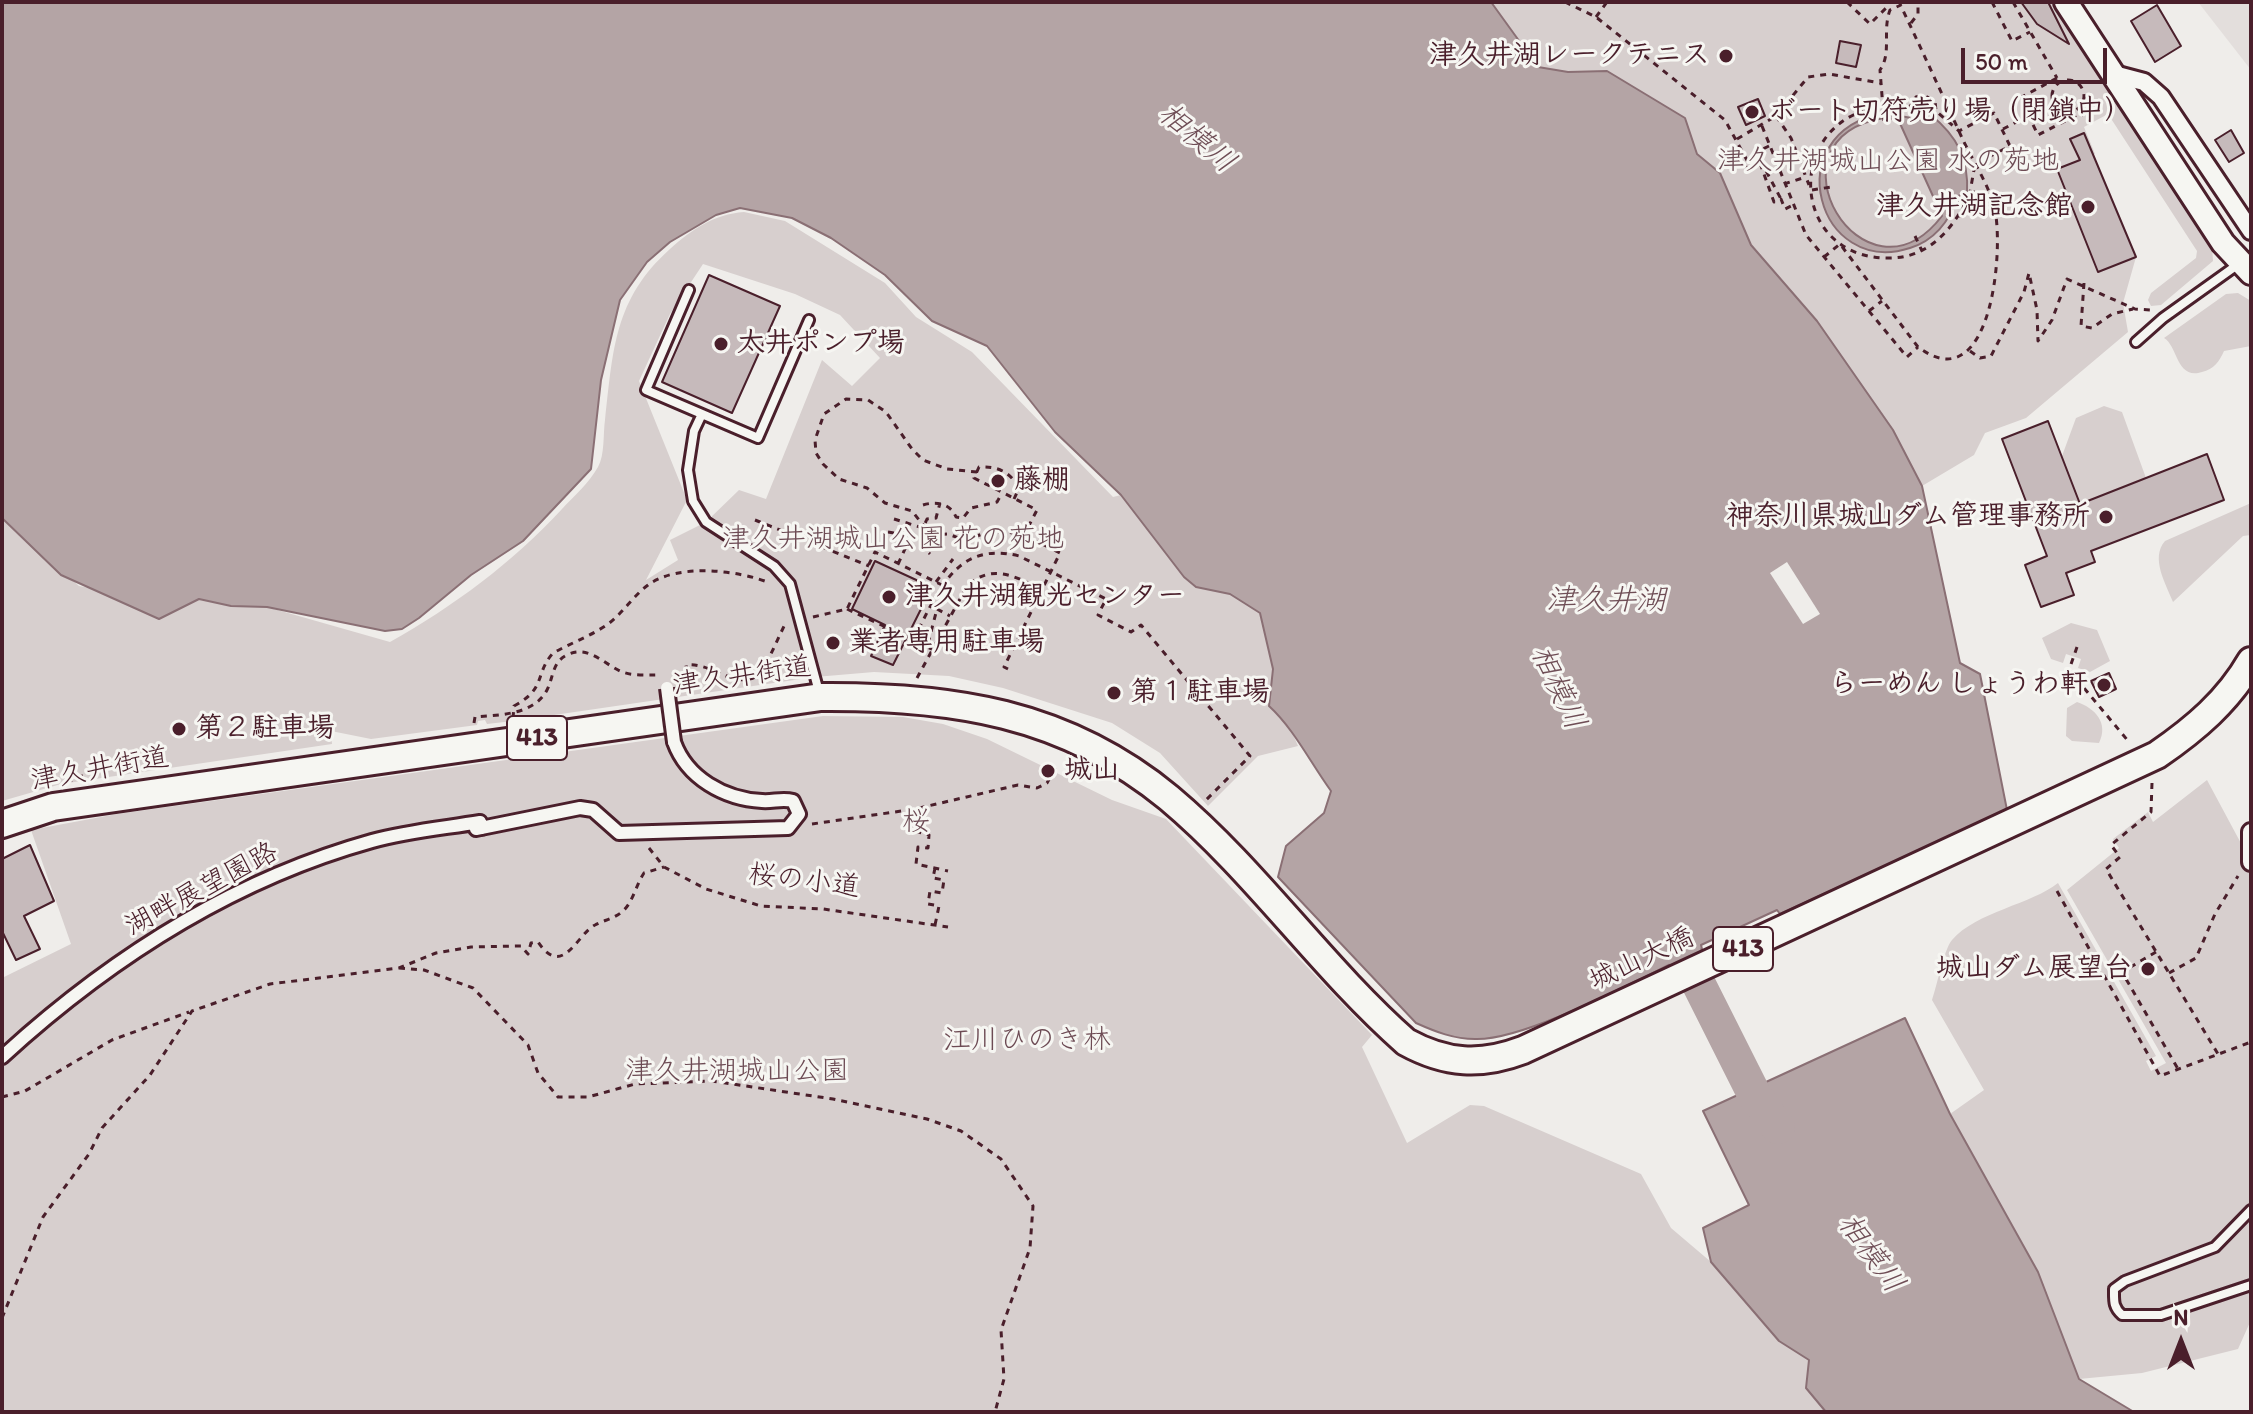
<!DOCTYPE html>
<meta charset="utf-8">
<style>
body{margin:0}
#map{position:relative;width:2253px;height:1414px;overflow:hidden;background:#efedea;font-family:Itim,sans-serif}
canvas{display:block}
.frame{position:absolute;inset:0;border:4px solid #4a1f2b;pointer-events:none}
.north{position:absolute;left:2141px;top:1302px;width:80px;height:80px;-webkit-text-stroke:6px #f6f6f2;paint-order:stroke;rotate:0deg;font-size:22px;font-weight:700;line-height:32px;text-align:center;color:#4a1f2b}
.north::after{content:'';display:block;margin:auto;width:28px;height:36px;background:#4a1f2b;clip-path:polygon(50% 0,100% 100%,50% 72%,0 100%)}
.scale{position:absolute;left:1961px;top:48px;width:146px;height:36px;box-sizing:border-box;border:4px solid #4a1f2b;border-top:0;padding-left:10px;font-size:24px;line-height:28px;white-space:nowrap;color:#4a1f2b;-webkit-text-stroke:6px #f6f6f2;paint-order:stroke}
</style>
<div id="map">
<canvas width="2253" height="1414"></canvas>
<div class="frame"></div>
<div class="north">N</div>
<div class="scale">50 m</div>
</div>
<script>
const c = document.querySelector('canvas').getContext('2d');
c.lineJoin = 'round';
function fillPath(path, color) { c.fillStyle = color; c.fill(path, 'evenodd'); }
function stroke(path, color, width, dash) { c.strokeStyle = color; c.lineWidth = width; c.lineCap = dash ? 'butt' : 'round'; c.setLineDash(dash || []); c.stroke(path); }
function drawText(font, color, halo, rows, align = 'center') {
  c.font = font + ' Itim,"Klee One",sans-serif'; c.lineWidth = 6; c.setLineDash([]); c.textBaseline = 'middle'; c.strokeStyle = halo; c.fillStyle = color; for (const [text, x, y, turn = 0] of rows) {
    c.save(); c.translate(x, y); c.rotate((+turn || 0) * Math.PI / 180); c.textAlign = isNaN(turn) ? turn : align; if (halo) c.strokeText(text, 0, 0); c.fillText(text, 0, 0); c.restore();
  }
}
fillPath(new Path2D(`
 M2198,2H2251V70Z`), '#e3dedc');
fillPath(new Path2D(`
 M1491,2H2060L2212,246L2213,261L2161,305L2151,306L2148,300L2151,293L2196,258L2197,251L2108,114L2084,127L2095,154L2058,169L2136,257L2123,303L2128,332L2026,418L1985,433L1974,455L1922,486L1893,430L1817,321L1751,245L1720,173L1697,154L1685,118L1607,71L1568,72L1538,67Z
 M744,212L785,221L885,283L916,317L972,352L1113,497L1121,495L1196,587L1230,594L1260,613L1273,669L1269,706L1289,725L1298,746L1258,756L1208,806L1160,753L1112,723L1003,688L949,676L874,672L815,677L513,721L487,724L485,720L478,721L477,725L371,739L331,731L332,744L61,784L2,801V518L79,586L101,590L159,619L199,599L231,606L267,607L390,642C454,606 512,563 562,509C574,496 589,483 598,467C605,455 603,433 605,420C613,350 614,299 670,249C691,230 714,214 744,212ZM703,264L795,294L840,315L880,358L852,386L822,360L766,499L739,490L706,522L670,540L678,560L646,580L687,500L639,381L670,314Z
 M2238,293L2251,301V346L2224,351C2219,362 2214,369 2202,372C2176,380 2178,346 2164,338L2226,294Z
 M2104,406L2122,412L2146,478L2080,504L2062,456L2076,418Z
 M2251,503V535L2243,536L2173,602C2166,584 2150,558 2165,541Z
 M2071,623L2097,630L2110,661L2090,672L2078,668L2081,659L2066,654L2063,663L2051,659L2042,638Z
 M2077,702C2095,708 2109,723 2099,743L2072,741L2066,736L2067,708Z
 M823,716L903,717L943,724L987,739L1112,800L1166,819L1372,1035L1362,1047L1407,1143L1470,1105L1484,1106L1641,1174L1671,1228L1711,1262L1779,1341L1809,1360L1806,1388L1826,1412H2V978L71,944L31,830L117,814Z
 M2207,780L2251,862V1320L2238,1349L2142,1373L2079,1379L2038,1272L1950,1114L1984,1090L1932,1000C1937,986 1944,949 1952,940C1976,912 2032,904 2058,883L2156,1056L2146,1061L2151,1071L2166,1063L2067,890L2119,848L2113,839L2148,812L2153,822Z`), '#d7cfce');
const water = new Path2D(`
 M2,2H1491L1538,67L1568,72L1607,71L1685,118L1697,154L1720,173L1751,245L1817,321L1893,430L1922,486L1960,663L1980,674L2007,810L1780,914L1777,910L1701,945L1702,949C1649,973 1528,1041 1475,1039C1454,1039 1436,1032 1416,1023L1278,877L1286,846L1324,813L1331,791C1310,762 1294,729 1269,706L1273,669L1260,613L1230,594L1196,587L1184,577L1121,495L1055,432L987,346L932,321L885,275L831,238L792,218L740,208L716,215L670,242L647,262L620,300L601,380L591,469L523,541L471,575L419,618L402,629L385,631L267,607L231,606L199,599L159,619L61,575L2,518Z
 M1883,113L1923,120L1931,115C1957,136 1969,159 1967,193L1958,196C1950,220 1936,240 1910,248C1818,278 1776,134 1883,113ZM1884,118L1898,119L1942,216C1864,317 1758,139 1884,118Z
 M1905,1018L1950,1114L2038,1272L2079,1379L2134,1412H1826L1806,1388L1809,1360L1779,1341L1711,1262L1703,1228L1749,1205L1703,1111Z`);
fillPath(water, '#b4a4a5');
stroke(water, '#8a6f74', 2);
fillPath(new Path2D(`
 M1787,562L1820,614L1803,624L1770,573Z`), '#efedea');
stroke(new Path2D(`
 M1665,917L1755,1096L1778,1127`), '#b4a4a5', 34);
const building = new Path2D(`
 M2021,2H2048L2069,44L2037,24Z
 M2157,5L2181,46L2155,62L2131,21Z
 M1840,41L1861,45L1856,67L1836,63Z
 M1758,99L1765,116L1746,125L1738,107Z
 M2231,130L2244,153L2229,162L2215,140Z
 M2084,133L2136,257L2098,272L2057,169L2080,160L2070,139Z
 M709,275L780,306L732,413L662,382Z
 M2048,421L2080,504L2207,454L2224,500L2091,551L2095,562L2066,573L2074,595L2041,607L2025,565L2047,556L2002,439Z
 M875,561L925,584L919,598L925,601L893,665L871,656L885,625L852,609Z
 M2109,673L2116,689L2099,697L2091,681Z
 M30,845L54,901L24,916L40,949L16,960L2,931V859Z`);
fillPath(building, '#c6babb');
stroke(building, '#4a1f2b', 2);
const service = new Path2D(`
 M689,290L646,390L758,438L809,320
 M2136,342L2163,318L2240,263
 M702,414L694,431L688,470L693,501L706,522L774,566L790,584L819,692
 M2251,1210L2215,1247L2125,1281L2114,1289C2114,1301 2113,1307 2122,1315H2161L2251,1285`);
const pedestrian = new Path2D(`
 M476,829L580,808L593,810L619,833L788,828L799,814L793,801C782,798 773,802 762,801C724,799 687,778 674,742
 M2,1057C108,960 232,880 372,841C408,831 444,828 480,822L482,828`);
const minor = new Path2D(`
 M2110,73L2144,82L2161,97L2251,231
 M2251,832V862`);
const secondary = new Path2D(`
 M2066,2L2223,243L2251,273`);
const trunk = new Path2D(`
 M2,824L53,807L821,697C950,696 1065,712 1169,798C1256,871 1321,967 1406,1042C1446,1064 1481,1066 1523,1050L2157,755C2195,729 2228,701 2251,661`);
stroke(service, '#4a1f2b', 14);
stroke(pedestrian, '#4a1f2b', 18);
stroke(minor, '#4a1f2b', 22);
stroke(secondary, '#4a1f2b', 28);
stroke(trunk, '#4a1f2b', 32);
stroke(new Path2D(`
 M1565,2L1596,17L1725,120L1749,164L1746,170
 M1847,2L1870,24L1887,7L1890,10
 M1992,2L2012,41L2030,32
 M2013,2L2057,78
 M1596,17L1607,2
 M1911,23L1918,14V2
 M2057,78L2020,98L2038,135L2081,113
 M2052 96a16 16 0 1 1 32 0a16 16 0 1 1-32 0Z
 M1917.5 110a5.5 5.5 0 1 1 11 0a5.5 5.5 0 1 1-11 0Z
 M1909,108L1916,97L1923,95L1935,101L1936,111
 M1913,108C1786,89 1777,257 1887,258C1921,259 1944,239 1961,211
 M1928,110L1936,111L1959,131L1994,113L2010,146L1975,164L1969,198
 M2080,111L2090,124
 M1776,116L1791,138L1809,185
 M1884,121L1880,70C1892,53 1882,31 1890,10L1901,5
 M1762,126L1806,235L1907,357L1918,347
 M2003,129L2028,116
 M1737,139L1776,116L1808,77L1829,74L1880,83
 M1769,146L1756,152L1781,199
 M1756,152L1774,202L1781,199L1785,209L1791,206
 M1784,184L1806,177
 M1812,190L1831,187
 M1959.5 202a5.5 5.5 0 1 1 11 0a5.5 5.5 0 1 1-11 0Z
 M1958,216L1971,215L1978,209L1979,200L1973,191
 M1915,236L1922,251
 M1824,257L1840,244L1918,347C1992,403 2005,246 1994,206C1988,184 1973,161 1963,140C1942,94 1921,48 1899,2
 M2084,283L2081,326L2092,328L2112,314L2133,309
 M1869,311L1882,301
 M1970,351L1980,358L1991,356L2024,292L2029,273L2037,310L2038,341L2052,320L2067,279L2135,309L2150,310
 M977,472L947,469L923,460L912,449L886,412L868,400L846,399L824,414L815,440L816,453L823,464L839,479L867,488L885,503L912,511L931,535L948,534L967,541C1001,521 1028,537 1060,553L1004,667L1008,669
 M1014,499L1019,488C1010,472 998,466 979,467L974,478L1037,510L1024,535
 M923,505C936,501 950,503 956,517L963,518L971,508L997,502L1002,493
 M894,519L923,528L927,519L936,518L940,503
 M755,520L869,566
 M888,532L911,536L930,554
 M898,564L911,536
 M936,582L953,559
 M931,606L937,609L927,647L932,649
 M847,609L892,630
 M937,609L950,616
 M813,617L847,609L875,552L942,585
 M902,635L927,647
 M913,640C938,593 955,540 1019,556L1106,599L1098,615L1131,632L1141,625L1250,756L1206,800
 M2077,647L2069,670L2129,742
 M917,678L967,586C992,563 1015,576 1042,590
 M679,679L687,674L686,665C715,662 735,693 762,673L785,624
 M513,718L514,706C547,688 534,675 553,653C571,643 591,636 608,624C623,613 633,596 648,585C678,563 738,570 770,583
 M474,723L475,717C499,715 534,715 547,690C554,676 552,661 569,654C589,646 603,663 620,671C631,676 645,675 656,675
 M71,782L70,778L83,776
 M2152,783L2151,812L2111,845L2120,857L2106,869L2218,1054
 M908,810L912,830L929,835L928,848L918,847L916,864L948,871
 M812,824L915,809L1018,785L1037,788L1047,783L1057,765
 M649,848L664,867L706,889L761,906L823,909L948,927
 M935,868L933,878L944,880L942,893L930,891L928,904L939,906L935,925
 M2057,891L2160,1076L2251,1042
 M2156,952L2122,972L2178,1069
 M399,968L424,970L473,988L528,1045L538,1073L558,1097H588L635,1084L712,1081L833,1099L927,1119L961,1131L1001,1159L1033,1206L1030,1248L1001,1330L1004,1379L995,1412
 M2169,973L2196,958L2215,914L2238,876
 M2,1097L25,1091L112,1040L189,1012
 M2,1318L43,1217L89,1154L102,1128L150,1075L192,1011L270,984L399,968L436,953L471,947L521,946L528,954L531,943L538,942C563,979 577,934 595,925C604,920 614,919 623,911C633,902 636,885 644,873L664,867`), '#4a1f2b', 3, [6, 6]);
stroke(service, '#f6f6f2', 8);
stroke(pedestrian, '#f6f6f2', 12);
stroke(minor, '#f6f6f2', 16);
stroke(secondary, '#f6f6f2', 22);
stroke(trunk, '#f6f6f2', 26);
const pedestrianBridge = new Path2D(`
 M667,688L674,742`);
stroke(pedestrianBridge, '#4a1f2b', 18, []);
stroke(pedestrianBridge, '#f6f6f2', 12);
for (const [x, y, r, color] of [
 [1726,56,8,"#4a1f2b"],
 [1752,112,8,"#4a1f2b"],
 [2088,207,8,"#4a1f2b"],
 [721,344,8,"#4a1f2b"],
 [998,481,8,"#4a1f2b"],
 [2106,517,8,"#4a1f2b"],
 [889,597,8,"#4a1f2b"],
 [833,643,8,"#4a1f2b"],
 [2104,685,8,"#4a1f2b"],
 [1114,693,8,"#4a1f2b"],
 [179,729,8,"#4a1f2b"],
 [1048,771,8,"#4a1f2b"],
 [2148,969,8,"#4a1f2b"]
]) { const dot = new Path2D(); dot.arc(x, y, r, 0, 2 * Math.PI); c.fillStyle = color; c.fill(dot); stroke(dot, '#f6f6f2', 3); }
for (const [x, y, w] of [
 [537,738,60],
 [1743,949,60]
]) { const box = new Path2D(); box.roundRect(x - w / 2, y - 22, w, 44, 6); c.fillStyle = '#f6f6f2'; c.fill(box); stroke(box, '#4a1f2b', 2); }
drawText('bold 26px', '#4a1f2b', null, [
 ["413",537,738],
 ["413",1743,949]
]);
drawText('bold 28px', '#4a1f2b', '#f6f6f2', [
 ["津久井湖レークテニス",1710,56,"right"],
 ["ボート切符売り場（閉鎖中）",1768,112],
 ["津久井湖記念館",2072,207,"right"],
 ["太井ポンプ場",737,344],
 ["藤棚",1014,481],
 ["神奈川県城山ダム管理事務所",2090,517,"right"],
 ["津久井湖観光センター",905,597],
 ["業者専用駐車場",849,643],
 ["らーめん しょうわ軒",2088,685,"right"],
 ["第１駐車場",1130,693],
 ["第２駐車場",195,729],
 ["城山",1064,771],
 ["城山ダム展望台",2132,969,"right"]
], 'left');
drawText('28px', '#6d4b54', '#f6f6f2', [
 ["津久井湖城山公園 水の苑地",1888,162],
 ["津久井湖城山公園 花の苑地",893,540],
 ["桜",916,823],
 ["江川ひのき林",1027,1041],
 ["津久井湖城山公園",737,1072]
]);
drawText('28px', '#4a1f2b', '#f6f6f2', [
 ["津久井街道",742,677,-8],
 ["津久井街道",100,770,-10],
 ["桜の小道",804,882,7],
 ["湖畔展望園路",202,890,-28],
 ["城山大橋",1642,960,-25]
]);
drawText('italic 30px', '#6f4e56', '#f6f6f2', [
 ["相模川",1196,139,40],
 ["津久井湖",1606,601],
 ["相模川",1557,688,65],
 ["相模川",1870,1254,54]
]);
</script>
